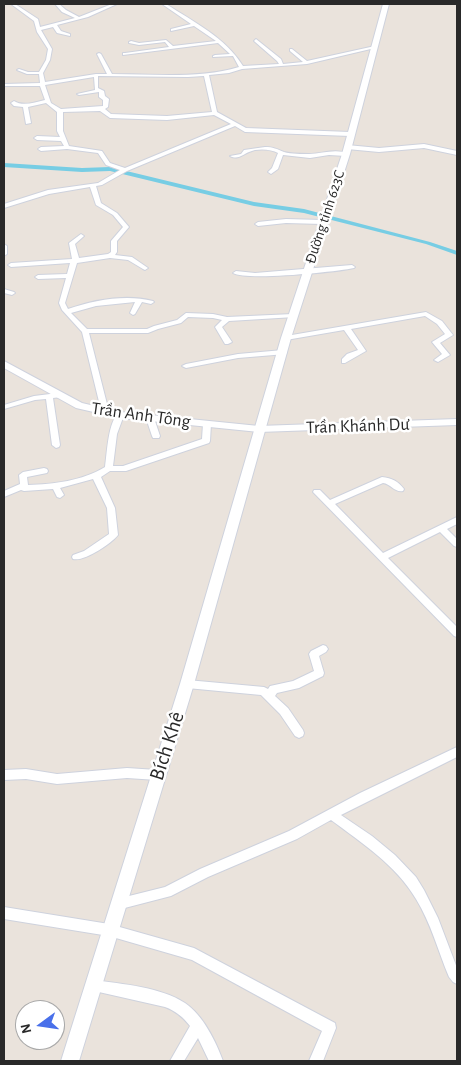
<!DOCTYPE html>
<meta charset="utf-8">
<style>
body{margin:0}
#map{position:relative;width:461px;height:1065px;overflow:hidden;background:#eae3dc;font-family:"Alegreya Sans",sans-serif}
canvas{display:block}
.frame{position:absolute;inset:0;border:5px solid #292929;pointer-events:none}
.north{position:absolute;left:15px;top:1000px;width:50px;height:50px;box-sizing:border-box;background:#fff;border:1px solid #a9a9a9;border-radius:50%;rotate:256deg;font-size:14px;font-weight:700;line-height:20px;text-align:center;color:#292929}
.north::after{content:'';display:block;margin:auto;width:18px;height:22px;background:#4970ea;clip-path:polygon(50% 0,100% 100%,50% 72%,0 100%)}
</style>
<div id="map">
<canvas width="461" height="1065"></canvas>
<div class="frame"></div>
<div class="north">N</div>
</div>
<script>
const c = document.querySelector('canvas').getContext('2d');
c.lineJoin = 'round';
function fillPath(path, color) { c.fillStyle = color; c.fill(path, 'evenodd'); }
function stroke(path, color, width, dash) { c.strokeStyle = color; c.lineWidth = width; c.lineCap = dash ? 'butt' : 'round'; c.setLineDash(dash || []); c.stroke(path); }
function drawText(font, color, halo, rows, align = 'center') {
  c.font = font + ' "Alegreya Sans",sans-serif'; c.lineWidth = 5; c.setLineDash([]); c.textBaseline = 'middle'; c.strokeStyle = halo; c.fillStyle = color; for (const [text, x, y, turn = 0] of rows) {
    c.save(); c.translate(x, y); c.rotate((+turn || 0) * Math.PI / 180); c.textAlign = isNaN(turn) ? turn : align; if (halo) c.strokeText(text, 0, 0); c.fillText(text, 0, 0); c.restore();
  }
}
fillPath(new Path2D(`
 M4,163L82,168L110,167L254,202L304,209L430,242L457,251V255L426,244L304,213L254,206L110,171L82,172L4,167Z`), '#77cde4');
const minor = new Path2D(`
 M11,4H15L38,19L40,27L75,18L62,12L55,4H59L66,10L79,17L112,4H117L88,17L57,25L61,31L70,34V36L57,33L53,27L41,30L52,49L50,60L43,73L45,82L96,74H107L97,54L99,53L101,54L112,74C152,74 200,79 239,67L233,56L213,57V56L215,55L230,54L218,43L123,55V53H125L169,47L165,42L139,45L129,43V42L131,41L139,43L166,40L173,46L216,41L194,26L171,31V29L191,24L162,4H166C194,22 226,38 243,66L279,64L277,61L254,41L256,39L281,59L283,64L303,62L290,51V49H292L307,61L375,46V48L307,64L242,69L229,73L209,75L217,112L246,128L350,132L353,134L350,136L245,132L235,126L127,171L102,185L96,186L101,203L117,213L129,227L117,241V252L115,255L132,257L148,268L145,270L143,269L128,260L110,258L77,263L65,303L68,309C94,300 126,294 153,301L154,302L151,304L142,302L135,314L133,315L130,313L135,302L96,306L71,313L87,329H147L154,326L177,320L186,313L213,314L227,317L293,314L296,316L295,317L229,321L222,327L232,342L228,344H225L215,327L222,320L213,318L188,317L181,323L158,329L148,333H89L109,412L105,414H102L82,332L62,310L59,303L66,278L38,279L35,277L38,275L67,274L70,263L11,267L8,265L11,263L72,259L69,243L81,234L84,236L75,244L79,258L108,254L111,252V241L123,227L113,215L96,205L90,187L49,194L4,208V204L48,190L98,183L120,170L106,165L98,153L67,149L41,151L38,149L41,147L64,146L61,141L37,140L34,138L37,136L60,137L57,131V112L46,103L28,107L31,123L26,124L23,107L14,106L11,103L14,101C23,107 35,102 45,100L40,86H4V84L40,83L39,74H27L17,70L19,69L28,72H39L46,60L48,49L37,32L34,21ZM98,76L188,77L204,76L212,112L167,116L111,114L105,109L108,107L109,99L105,96L104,91L98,88ZM94,77L95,90L77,94L79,95L99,92V97L103,100V106L61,109L51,103L45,85ZM100,111L110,118L167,120L214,115L231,124L125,168L110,163L102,151L69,146L63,131V112Z
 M424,144L457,151V155L424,148L379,152L347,149L344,147L347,145L379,148Z
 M265,147C273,147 277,149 284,152C291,154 302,154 309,154C322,154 336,148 349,154L346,156L329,155L310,158L283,155L278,169L271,174L268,172L272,168L278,153C271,149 257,148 249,152C242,155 238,160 230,156L241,154L244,150Z
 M286,219L322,220L325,222L322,224L286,223L258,226L255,224L258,222Z
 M4,244L7,246V254L4,256Z
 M352,265L355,267L354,268C336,272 245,281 233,273L236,271L255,273Z
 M4,289L14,292L15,293L12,295L4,293Z
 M426,312L442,321L453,335L440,343L450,355L438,362L434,360L442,354L432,342L445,334L437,324L425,316L351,329L366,351L345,363H342V359L347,354L358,350L344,330L286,340L282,338L286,336Z
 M283,350L287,352L286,354L238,358L186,368L182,366L186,364L238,354Z
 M58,393H61L62,395L61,397L53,398L60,445L59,447L56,448L52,445L46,399L35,400L4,409V405L34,396Z
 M120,412L124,415L117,434L113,466H123L202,439L203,424L207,421L211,424L210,441L209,443L126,471H110L101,477L115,508L118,535C111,544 84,562 73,559L72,557L73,555L84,551L109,534L107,508L93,479L60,488L64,495L60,498L57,497L53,489L24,491L21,490L4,497V491L20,484L19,475L23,472L44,468L47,469L48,471L47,473L27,477L28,485C54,484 82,481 105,467C107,454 108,419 120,412Z
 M150,415L154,418L160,436L159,438H153L152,436L146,418Z
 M382,477C392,478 398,481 404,489L403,491C395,493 391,484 383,483L335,504L383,553L457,517V524L447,529L457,539V547L454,546L440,532L388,558L457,627V637L454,636L313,492L314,490H320L330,500Z
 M323,645L326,646L328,649L326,652L319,656L324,673L323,676L299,688L277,693L275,696L288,708L303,730L304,733L303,736L299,738L295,736L280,714L261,695L187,688L183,687L182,684L183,681L187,680L264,687L268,689L270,686L293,681L314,671L309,654L311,651Z
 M457,747V757L341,815L372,836L395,855L416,877L424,890L438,918L457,968V984L453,982L449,977C438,951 431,923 416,899C396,865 362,843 331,820L297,839L208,877L171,896L117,910L113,908L111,904L113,900L165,887L200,869L289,831L360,793Z
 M127,768L157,770L161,772L162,775L161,778L157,780L127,778L57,784L26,779L4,780V770L26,769L57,774Z
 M4,907L109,924L194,948L335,1023L336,1028L323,1061H309L322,1031L192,960L109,936L4,919Z
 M94,980C122,984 161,987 185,1003C203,1015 216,1042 223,1061H209L198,1038L184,1061H170L190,1026C183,1017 176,1011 165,1007L90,990L88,986L90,982Z`);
const tertiary = new Path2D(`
 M4,361L82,403L120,412L259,426L457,419V425L259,432L120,418L76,408L4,368Z`);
const secondary = new Path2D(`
 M383,4H389L350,154L291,338L194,684L79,1061H61L180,684L281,338L342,154Z`);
stroke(minor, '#ced2dd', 2);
stroke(tertiary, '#ced2dd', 2);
stroke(secondary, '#ced2dd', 2);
fillPath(minor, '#fff');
fillPath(tertiary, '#fff');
fillPath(secondary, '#fff');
drawText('15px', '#292929', '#fff', [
 ["Đường tỉnh 623C",325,217,-72]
]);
drawText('18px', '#292929', '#fff', [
 ["Trần Anh Tông",141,415,8],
 ["Trần Khánh Dư",358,426,-2]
]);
drawText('21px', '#292929', '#fff', [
 ["Bích Khê",167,746,-72]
]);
</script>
